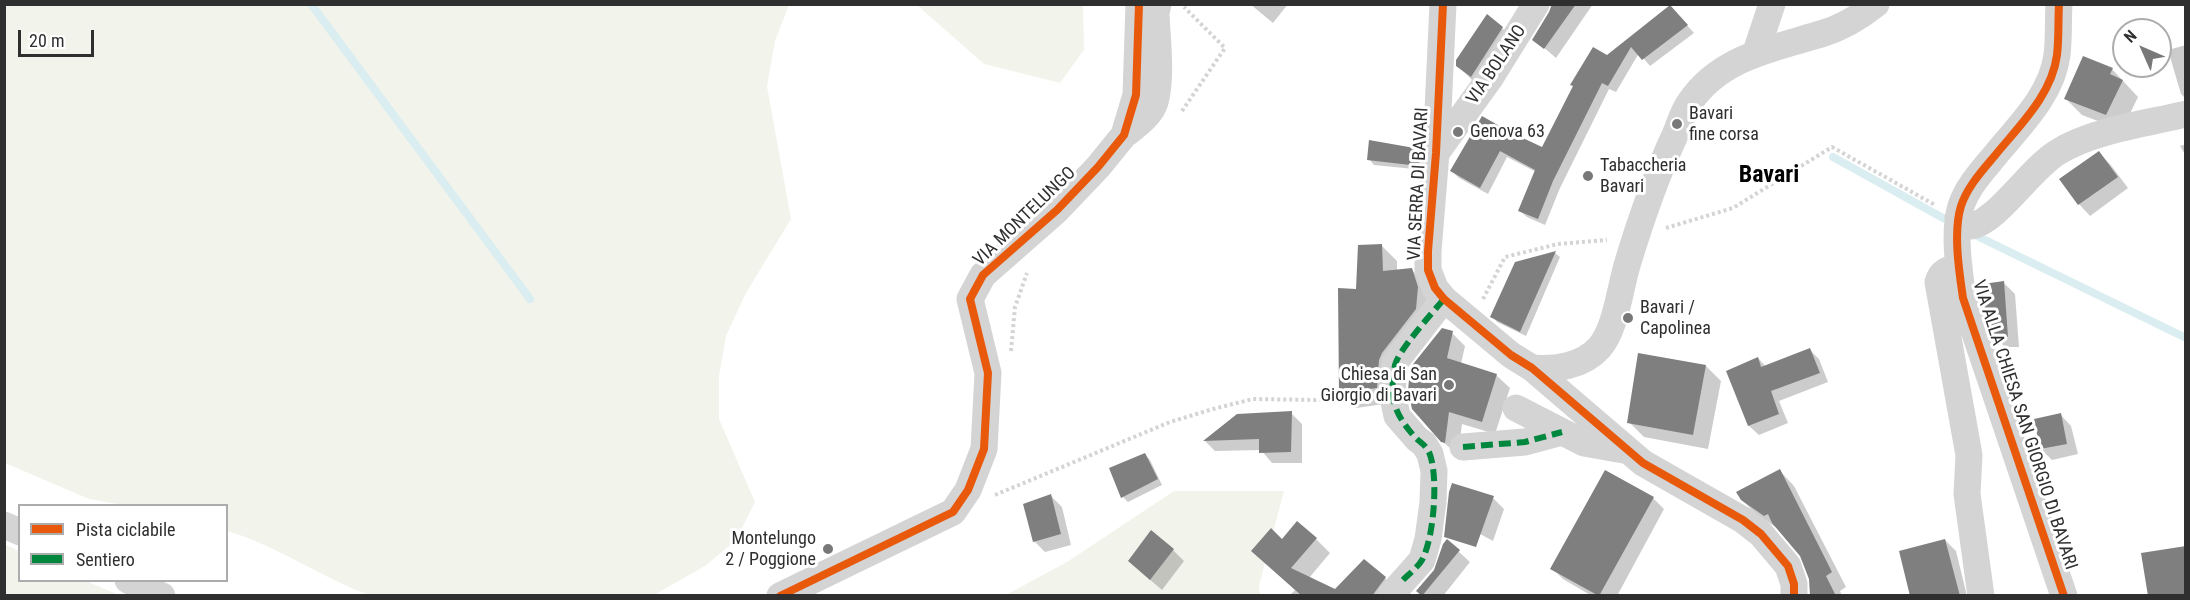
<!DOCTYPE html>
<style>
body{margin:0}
#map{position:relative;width:2190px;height:600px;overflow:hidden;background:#fff;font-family:"Roboto Condensed",sans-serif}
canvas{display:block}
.frame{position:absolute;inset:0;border:6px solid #2f2f2f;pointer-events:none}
.legend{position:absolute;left:18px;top:504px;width:210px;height:78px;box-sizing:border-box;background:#fff;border:2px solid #acacac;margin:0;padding:8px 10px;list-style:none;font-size:18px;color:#2f2f2f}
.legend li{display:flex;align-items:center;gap:12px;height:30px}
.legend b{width:30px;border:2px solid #acacac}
.north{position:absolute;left:2112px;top:18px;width:60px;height:60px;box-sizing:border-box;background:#fff;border:2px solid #acacac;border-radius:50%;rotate:315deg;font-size:16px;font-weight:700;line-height:24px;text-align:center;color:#2f2f2f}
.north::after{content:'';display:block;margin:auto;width:21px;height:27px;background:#787878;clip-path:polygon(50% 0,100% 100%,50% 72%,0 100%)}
.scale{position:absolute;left:18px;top:30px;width:76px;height:27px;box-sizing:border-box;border:3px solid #2f2f2f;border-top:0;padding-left:8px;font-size:18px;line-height:21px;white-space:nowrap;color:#2f2f2f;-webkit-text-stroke:4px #fff;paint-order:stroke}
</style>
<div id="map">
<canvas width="2190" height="600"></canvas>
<div class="frame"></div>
<ul class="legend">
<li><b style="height:8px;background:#e8590c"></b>Pista ciclabile</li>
<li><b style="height:8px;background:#00873e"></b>Sentiero</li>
</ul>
<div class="north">N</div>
<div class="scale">20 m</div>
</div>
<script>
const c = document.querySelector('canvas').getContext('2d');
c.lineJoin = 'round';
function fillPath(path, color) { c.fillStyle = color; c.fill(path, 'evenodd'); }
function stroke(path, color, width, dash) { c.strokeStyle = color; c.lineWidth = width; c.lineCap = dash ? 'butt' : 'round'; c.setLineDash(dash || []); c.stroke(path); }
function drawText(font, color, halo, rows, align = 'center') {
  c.font = font + ' "Roboto Condensed",sans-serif'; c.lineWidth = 6; c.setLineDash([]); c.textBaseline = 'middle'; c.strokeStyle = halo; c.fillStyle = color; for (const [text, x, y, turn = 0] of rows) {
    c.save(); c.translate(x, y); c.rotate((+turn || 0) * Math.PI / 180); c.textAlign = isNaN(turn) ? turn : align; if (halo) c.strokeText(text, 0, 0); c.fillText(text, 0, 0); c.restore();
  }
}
fillPath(new Path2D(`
 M4,5H789L775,41L767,86L791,219L746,293L726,336L719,376V419L755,502L736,540L705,566L654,595H369C320,577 276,545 227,531L226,506L123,505L89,499L5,463Z
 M917,5H1083L1084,50L1060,83L984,64Z
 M1174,491H1284L1259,586L1260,595L1004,596L1067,562Z
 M4,544L19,551L20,580L86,581L119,595H5Z`), '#f2f4ec');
fillPath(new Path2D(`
 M1250,4H1288L1273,23Z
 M1552,4H1593L1556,58L1534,39L1551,13Z
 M1677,14L1694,33L1650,66L1639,53L1616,92L1609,89L1560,188L1545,225L1527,217L1519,210L1536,172L1507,157L1488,194L1459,178L1452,171L1509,133L1543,149L1607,56Z
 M1502,28L1518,44L1474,82L1457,65Z
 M2186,45V99L2181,94L2168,50Z
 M2112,69L2138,97L2122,130L2082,115L2066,99Z
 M2186,144V156L2180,146Z
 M1420,150L1425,156L1424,170L1374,165L1369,159Z
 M2099,153L2110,164L2128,188L2090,216L2079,204L2061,179Z
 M1382,246L1397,261V271L1412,270L1427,285L1432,307L1397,368L1391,403L1356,408L1340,393L1357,290Z
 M1555,253L1560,257L1526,336L1497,322L1492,316Z
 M2004,283L2015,294L2019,347H2005L1994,336Z
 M1442,329L1452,333L1465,346L1461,364L1496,375L1510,388L1495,434L1462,424L1458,455L1442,441Z
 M1810,350L1819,359L1828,382L1779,401L1788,423L1759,435L1749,426L1728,371L1758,358L1766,367Z
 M1706,366L1721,381L1708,449L1644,437L1629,422Z
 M1291,413L1302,424V463H1272L1261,450L1215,451L1205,441L1237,416Z
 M2060,414L2071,426L2078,454L2052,460L2041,449Z
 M1145,454L1150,460L1162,485L1128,502L1123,497Z
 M1780,471L1794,486L1846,587L1840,591L1842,596H1811L1810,579L1801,555L1780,530L1757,515L1742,500Z
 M1605,472L1653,498L1664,509L1617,596H1592L1563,579L1552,568Z
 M1051,496L1062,507L1071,545L1045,552L1034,541Z
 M1493,498L1504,509L1493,541L1460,523Z
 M1316,539L1330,553L1309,578L1336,591L1385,578L1399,592L1397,596H1289L1295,590L1253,551L1283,541Z
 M1945,540L1956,551L1967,596H1911Z
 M1447,541L1470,562L1443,596H1423L1418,591L1435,571Z
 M1173,550L1184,561L1162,590L1141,572Z`), '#0003');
stroke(new Path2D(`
 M311,4L530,299
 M1833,157L1952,223
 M1973,234L2186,338`), '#daedf0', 8);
fillPath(new Path2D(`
 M1552,4H1576L1544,49L1532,40L1549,12Z
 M1670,5L1688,25L1642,60L1631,47L1608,86L1602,83L1553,181L1538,219L1518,211L1535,170L1500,151L1480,188L1450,171L1482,116L1510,132L1542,147L1573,86L1570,85L1593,47L1607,55Z
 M1487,14L1503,27L1471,77L1456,66V60Z
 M2083,56L2113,68L2110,74L2123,80L2106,115L2064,99Z
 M1369,140L1420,149L1419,166L1367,160Z
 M2099,151L2118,177L2078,205L2059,179Z
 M1382,244L1383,271L1412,268L1418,287L1416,309L1382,353L1379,360L1377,388L1339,393L1338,288L1356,289L1358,245Z
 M1556,251L1520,332L1490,317L1515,262Z
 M2004,281L2008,337L1993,336L1985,314L1983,284Z
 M1442,328L1453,331L1447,358L1497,374L1482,422L1449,412L1445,443L1441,442L1412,409L1408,391L1410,368Z
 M1810,348L1820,373L1771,391L1779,414L1748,426L1726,371L1758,357L1761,367Z
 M1638,353L1706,365L1693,435L1627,423Z
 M1292,411L1291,452L1259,453V439L1203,441L1237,414Z
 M2061,413L2067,444L2040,449L2034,419Z
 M1145,453L1158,479L1121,498L1109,468Z
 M1780,469L1832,572L1826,576L1836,596H1810L1809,579L1800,556L1772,523L1768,514L1764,516L1741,500L1736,492Z
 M1605,470L1654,497L1599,596L1550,569Z
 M1452,483L1494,496L1476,547L1444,537L1449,492Z
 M1051,494L1061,534L1033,542L1023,504Z
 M1297,521L1317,538L1291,568L1335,589L1364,559L1386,577L1372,596H1302L1251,551L1271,528L1282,539Z
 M1151,530L1174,549L1150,580L1128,561Z
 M1447,539L1460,550L1422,596L1416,591L1434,570L1443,544Z
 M1945,539L1960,596H1910L1899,551Z
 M2186,546V596H2148L2141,553Z`), '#7f7f7f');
stroke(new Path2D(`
 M1182,111L1225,48L1184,7
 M1666,228L1733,208L1832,147L1935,205
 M1483,299L1505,257L1558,244L1607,240
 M1011,351L1015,307L1027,273
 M995,495L1170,422L1213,409L1253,399L1316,400L1369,394`), '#d4d4d4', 4, [3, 3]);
stroke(new Path2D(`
 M1443,4L1436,153L1428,251V270L1435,288L1444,299L1511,355L1532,368L1643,463L1743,520L1761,534L1788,566L1794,584V596
 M2059,4C2058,21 2059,39 2057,55C2052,94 2021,124 1997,153C1984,169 1968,185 1961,206C1953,232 1959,271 1963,298L2064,596
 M1756,52L1772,4
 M1127,133C1137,125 1151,115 1155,102C1162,76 1157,40 1156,13L1158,4
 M1436,153L1490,78L1536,4
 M1958,218L1971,226C1997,222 2031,168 2058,152C2094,130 2145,124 2186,114
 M1959,266C1949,269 1941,271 1938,282L1969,455L1967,494L1981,596
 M1532,368C1555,370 1583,366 1599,348C1616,330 1620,287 1628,262C1641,219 1656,176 1675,135C1680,124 1683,111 1690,102C1721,56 1776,48 1824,33C1843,27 1861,16 1876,4
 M1516,408L1584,443L1629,451
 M1463,447L1525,442L1562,432
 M4,525L20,532
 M128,580L162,596
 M780,596L953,512L968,490L984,449L988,373L970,299L983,275L1057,210L1098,167L1124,135L1136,95L1139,4
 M1390,596L1422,560L1428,539L1433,502L1434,471L1430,454L1424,444L1417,439L1397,416L1392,392L1395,362L1444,299`), '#d4d4d4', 27);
stroke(new Path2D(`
 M1463,447L1525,442L1562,432
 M1403,580C1409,574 1418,567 1422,560C1434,538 1439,475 1429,452C1425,444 1419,442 1414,436C1393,412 1389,396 1395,365C1398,351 1433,312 1444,299`), '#00873e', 6, [12, 6]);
stroke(new Path2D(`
 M1443,4L1436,153L1428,251V270L1435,288L1444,299L1511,355L1532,368L1643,463L1743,520L1761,534L1788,566L1794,584V596
 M2059,4C2058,21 2059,39 2057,55C2052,94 2021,124 1997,153C1984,169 1968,185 1961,206C1953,232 1959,271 1963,298L2064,596
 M780,596L953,512L968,490L984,449L988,373L970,299L983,275L1057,210L1098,167L1124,135L1136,95L1139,4`), '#e8590c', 8);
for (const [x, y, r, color] of [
 [1677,124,6,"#787878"],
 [1458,132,6,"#787878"],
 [1588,176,6,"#787878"],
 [1628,318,6,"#787878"],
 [1449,385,6,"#787878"],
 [828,549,6,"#787878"]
]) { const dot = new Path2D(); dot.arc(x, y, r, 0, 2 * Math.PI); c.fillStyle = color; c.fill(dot); stroke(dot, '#fff', 2); }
drawText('18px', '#2f2f2f', '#fff', [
 ["VIA BOLANO",1497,65,-56],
 ["VIA SERRA DI BAVARI",1419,184,-87],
 ["VIA MONTELUNGO",1025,217,-44],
 ["VIA ALLA CHIESA SAN GIORGIO DI BAVARI",2024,425,72]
]);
drawText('18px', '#2f2f2f', '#fff', [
 ["Bavari",1689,114],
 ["fine corsa",1689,135],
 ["Genova 63",1470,132],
 ["Tabaccheria",1600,166],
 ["Bavari",1600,187],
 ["Bavari /",1640,308],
 ["Capolinea",1640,329],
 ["Chiesa di San",1437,375,"right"],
 ["Giorgio di Bavari",1437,396,"right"],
 ["Montelungo",816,539,"right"],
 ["2 / Poggione",816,560,"right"]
], 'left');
drawText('bold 24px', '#000', '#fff', [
 ["Bavari",1769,176]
]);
</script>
